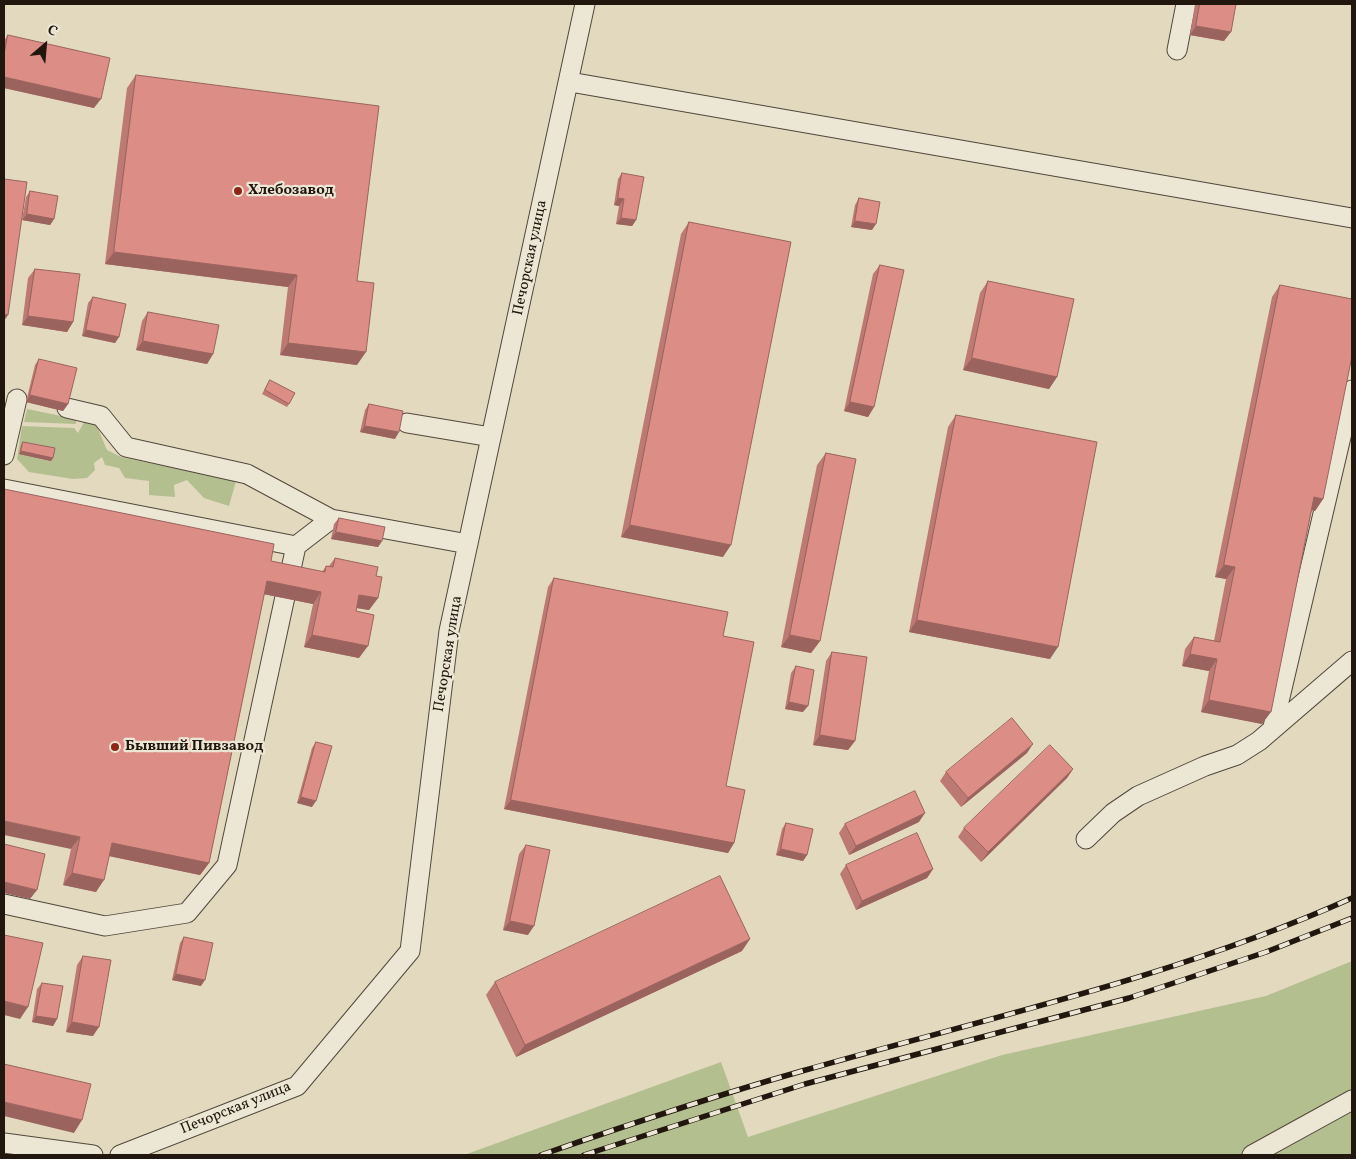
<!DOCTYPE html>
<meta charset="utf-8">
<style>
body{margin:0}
#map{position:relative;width:1356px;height:1159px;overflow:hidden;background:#e2d9be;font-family:Vollkorn,serif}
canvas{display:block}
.frame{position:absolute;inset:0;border:5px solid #22170f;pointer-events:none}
.north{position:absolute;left:20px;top:20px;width:50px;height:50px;-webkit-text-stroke:4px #ece6d5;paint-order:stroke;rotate:27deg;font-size:14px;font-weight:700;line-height:20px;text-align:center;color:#22170f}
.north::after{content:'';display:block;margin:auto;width:18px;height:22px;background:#22170f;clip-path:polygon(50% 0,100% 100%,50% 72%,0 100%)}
</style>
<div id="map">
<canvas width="1356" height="1159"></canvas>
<div class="frame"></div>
<div class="north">С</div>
</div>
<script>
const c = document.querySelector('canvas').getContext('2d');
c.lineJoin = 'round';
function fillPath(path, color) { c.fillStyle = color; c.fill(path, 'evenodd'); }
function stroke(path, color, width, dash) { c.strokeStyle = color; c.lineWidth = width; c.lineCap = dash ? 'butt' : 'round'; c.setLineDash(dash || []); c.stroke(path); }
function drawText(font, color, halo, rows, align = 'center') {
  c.font = font + ' Vollkorn,serif'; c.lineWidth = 4.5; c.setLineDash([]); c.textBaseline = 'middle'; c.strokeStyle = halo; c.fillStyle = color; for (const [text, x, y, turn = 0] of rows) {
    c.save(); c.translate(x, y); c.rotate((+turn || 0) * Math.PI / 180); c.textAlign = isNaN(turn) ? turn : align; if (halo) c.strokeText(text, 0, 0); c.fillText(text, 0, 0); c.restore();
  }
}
fillPath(new Path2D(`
 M27,409L76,419V424L24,422Z
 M84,422L96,424L107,450L121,457L236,481L229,506L204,498L187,480L174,485L175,497L149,495V481L125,478L119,468L105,465L102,457L94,463L95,470L87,478L73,479L29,472L17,459L22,426L74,428L78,433Z
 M1352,961V1155H464L721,1062L748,1137L1002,1055L1266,996Z`), '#b4bf90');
const minor = new Path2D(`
 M1177,50L1186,4
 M570,82L1352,218
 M67,408L101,416L126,447L247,474L331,519L468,544
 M407,423L491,437
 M4,455L17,399
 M4,489L296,546
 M1273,727L1352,390
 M1086,839L1113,813L1138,796L1205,766L1237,755L1259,741L1352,661
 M4,904L105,926L187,913L227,865L296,546L331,519
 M4,1143L93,1155
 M120,1155L297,1086L410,951L449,631L585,4
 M1252,1155L1352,1100`);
stroke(minor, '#52483b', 21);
stroke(minor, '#ece6d5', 19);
const rail = new Path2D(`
 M541,1155C627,1125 714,1096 802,1071C987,1018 1176,977 1352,898
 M584,1155L805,1084L1129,998L1266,952L1352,918`);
stroke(rail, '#22170f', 5.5);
stroke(rail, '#ece6d5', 4, [11]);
fillPath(new Path2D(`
 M1195,4H1236L1224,41L1190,35Z
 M8,35L94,108L4,88V41Z
 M136,75L357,281V365L280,355L288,287L105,264L127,88Z
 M622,173L636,220L632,226L616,224L619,206L614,205L618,179Z
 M30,191L54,219L50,225L22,220L26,197Z
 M859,198L872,230L851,227L855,205Z
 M689,222L723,557L621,537L681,234Z
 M880,265L874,407L868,417L844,411L873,274Z
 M35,269L73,322L67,332L22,325L28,278Z
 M988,281L1057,377L1049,389L963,370L980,293Z
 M1280,285L1323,499L1315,511L1312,510L1262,724L1201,712L1209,671L1182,666L1185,649L1194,637L1214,641L1226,579L1215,577L1272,297Z
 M93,297L119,337L115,343L82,336L88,303Z
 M148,312L213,354L207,364L136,350L142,321Z
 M39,359L68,404L63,411L26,402L35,365Z
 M270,380L289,404L287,407L262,394Z
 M369,404L395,439L360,432L365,410Z
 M956,415L1050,659L909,632L948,427Z
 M23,442L53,458L51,461L19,454L21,445Z
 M826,453L820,641L811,653L781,647L817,465Z
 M339,518L382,541L378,547L331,539L334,524Z
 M335,558L376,576L378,598L369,610L356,608V611L359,658L304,647L313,604L264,594L209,863L200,875L109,856L96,892L63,885L71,849L271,561L322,572L326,566H329Z
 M554,578L723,636L726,786L734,843L728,853L504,809L548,587Z
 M832,652L855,741L848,750L813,745L826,661Z
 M796,666L803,712L785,709L791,673Z
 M316,742L312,807L297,803L312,748Z
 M1027,753L961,807L940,781L946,772Z
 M1073,769L1067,778L981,862L958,837L964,828Z
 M919,822L849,855L839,833L845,824Z
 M786,823L807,855L803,861L776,855L782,829Z
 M526,845L528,935L503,930L519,854Z
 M846,865L933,869L927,878L856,910L840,874Z
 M184,937L201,986L172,980L180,943Z
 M742,951L516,1057L486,995L495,982Z
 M83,956L93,1036L66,1032L77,965Z
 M42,983L57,1019L53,1026L32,1022L37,989Z`), '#bd7973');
fillPath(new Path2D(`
 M1196,26L1231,32L1224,41L1190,35Z
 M4,77L101,99L94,108L4,88Z
 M618,198L624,199L619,206L614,205Z
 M27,214L54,219L50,225L22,220Z
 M621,218L636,220L632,226L616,224Z
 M855,221L876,224L872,230L851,227Z
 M114,252L297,275L288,287L105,264Z
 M4,314L8,315L4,321Z
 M28,316L73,322L67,332L22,325Z
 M86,330L119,337L115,343L82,336Z
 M143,341L213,354L207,364L136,350Z
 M288,343L366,352L357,365L280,355Z
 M972,358L1057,377L1049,389L963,370Z
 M30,395L68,404L63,411L26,402Z
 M850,402L874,407L868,417L844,411Z
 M365,426L399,432L395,439L360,432Z
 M21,451L53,458L51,461L19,454Z
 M1314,497L1323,499L1315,511L1306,509Z
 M630,525L731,545L723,557L621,537Z
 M336,532L382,541L378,547L331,539Z
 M1224,565L1235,567L1226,579L1215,577Z
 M267,581L321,592L313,604L258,593Z
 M359,595L378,598L369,610L351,607Z
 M917,620L1058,647L1050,659L909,632Z
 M312,635L368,646L359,658L304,647Z
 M790,635L820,641L811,653L781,647Z
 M1190,654L1217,659L1209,671L1182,666Z
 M1209,700L1271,712L1262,724L1201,712Z
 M789,702L808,706L803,712L785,709Z
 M820,735L855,741L848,750L813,745Z
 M1033,744L1027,753L961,807L968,798Z
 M1073,769L1067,778L981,862L988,852Z
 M301,797L316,801L312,807L297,803Z
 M511,800L734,843L728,853L504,809Z
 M925,813L919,822L849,855L856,846Z
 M4,821L80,837L71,849L4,835Z
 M112,843L209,863L200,875L104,855Z
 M781,849L807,855L803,861L776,855Z
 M933,869L927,878L856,910L862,901Z
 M72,873L104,880L96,892L63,885Z
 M4,882L37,890L30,899L4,893Z
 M510,921L534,926L528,935L503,930Z
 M750,939L742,951L516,1057L525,1045Z
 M176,974L205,980L201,986L172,980Z
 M4,1001L28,1007L20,1019L4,1015Z
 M36,1016L57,1019L53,1026L32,1022Z
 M72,1022L99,1027L93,1036L66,1032Z
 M4,1102L82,1120L74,1133L4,1116Z`), '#9a635e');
const building = new Path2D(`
 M1200,4H1236L1231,32L1196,26Z
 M8,35L110,58L101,99L4,77V54Z
 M136,75L379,106L357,281L374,283L366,352L288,343L297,275L114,252Z
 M622,173L644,177L636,220L621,218L624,199L618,198Z
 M4,179L27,182L8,315L4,314Z
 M30,191L58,196L54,219L27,214Z
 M859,198L880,202L876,224L855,221Z
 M689,222L791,242L731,545L630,525Z
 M880,265L904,270L874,407L850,402Z
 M35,269L80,274L73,322L28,316Z
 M988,281L1074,299L1057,377L972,358Z
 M1280,285L1352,299V356L1323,499L1314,497L1271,712L1209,700L1217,659L1190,654L1194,637L1220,642L1235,567L1224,565Z
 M93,297L126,304L119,337L86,330Z
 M148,312L219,325L213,354L143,341Z
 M39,359L77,368L68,404L30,395Z
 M270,380L295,393L289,404L265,390Z
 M369,404L403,411L399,432L365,426Z
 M956,415L1097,442L1058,647L917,620Z
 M23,442L55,448L53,458L21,451Z
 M826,453L856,459L820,641L790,635Z
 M4,489L274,544L271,561L325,572L326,566L333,567L335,558L378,567L376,576L382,577L378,598L359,595L356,611L374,615L368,646L312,635L321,592L267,581L209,863L112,843L104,880L72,873L80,837L4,821Z
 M339,518L385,527L382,541L336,532Z
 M554,578L728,612L723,636L754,642L726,786L745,790L734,843L511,800Z
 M832,652L867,657L855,741L820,735Z
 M796,666L814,670L808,706L789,702Z
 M1012,718L1033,744L968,798L946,772Z
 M316,742L332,746L316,801L301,797Z
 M1050,745L1073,769L988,852L964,828Z
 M915,791L925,813L856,846L845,824Z
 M786,823L813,829L807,855L781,849Z
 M917,833L933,869L862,901L846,865Z
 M4,844L45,854L37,890L4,882Z
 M526,845L550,850L534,926L510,921Z
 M720,876L750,939L525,1045L495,982Z
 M4,935L43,943L28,1007L4,1001Z
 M184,937L213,943L205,980L176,974Z
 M83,956L111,960L99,1027L72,1022Z
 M42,983L63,986L57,1019L36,1016Z
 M4,1064L91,1084L82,1120L4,1102Z`);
fillPath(building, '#dc8d86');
stroke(building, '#9a635e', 1);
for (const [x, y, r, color] of [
 [238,191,5,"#8f2418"],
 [115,747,5,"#8f2418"]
]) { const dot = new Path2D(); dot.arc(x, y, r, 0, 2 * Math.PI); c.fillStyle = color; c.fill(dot); stroke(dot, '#ece6d5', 2); }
drawText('bold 15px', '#22170f', '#ece6d5', [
 ["Хлебозавод",248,191],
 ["Бывший Пивзавод",125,747]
], 'left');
drawText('15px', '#22170f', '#ece6d5', [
 ["Печорская улица",531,258,-78],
 ["Печорская улица",449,654,-81],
 ["Печорская улица",236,1109,-22]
]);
</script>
